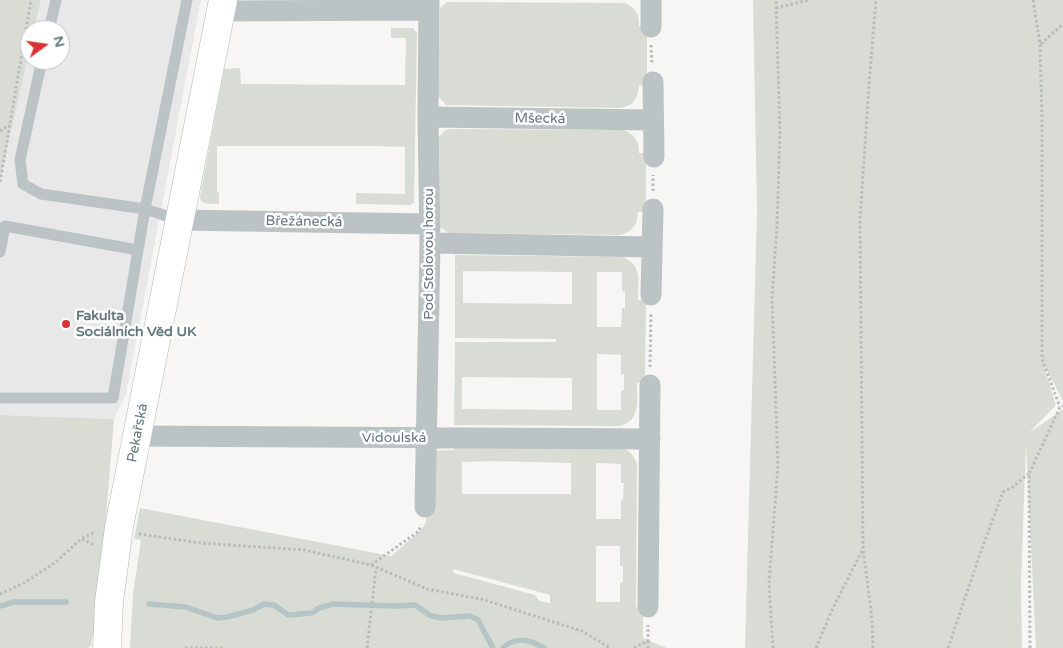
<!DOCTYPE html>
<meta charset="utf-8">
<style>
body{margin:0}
#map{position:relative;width:1063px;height:648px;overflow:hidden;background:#f7f6f4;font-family:"Varela Round",sans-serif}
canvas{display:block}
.north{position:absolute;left:20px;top:20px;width:50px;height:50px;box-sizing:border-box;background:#fff;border:1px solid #c1c9cb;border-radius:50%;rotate:76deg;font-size:14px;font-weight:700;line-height:20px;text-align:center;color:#64797d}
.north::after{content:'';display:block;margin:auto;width:18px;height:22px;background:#d73438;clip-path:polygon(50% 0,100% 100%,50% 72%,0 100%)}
</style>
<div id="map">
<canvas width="1063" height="648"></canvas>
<div class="north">N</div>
</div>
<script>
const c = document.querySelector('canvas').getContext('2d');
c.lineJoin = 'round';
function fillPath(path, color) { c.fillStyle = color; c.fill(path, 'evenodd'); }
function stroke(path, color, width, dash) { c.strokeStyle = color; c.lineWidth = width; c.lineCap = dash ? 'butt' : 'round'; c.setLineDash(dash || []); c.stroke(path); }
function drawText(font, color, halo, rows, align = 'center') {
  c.font = font + ' "Varela Round",sans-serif'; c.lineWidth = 5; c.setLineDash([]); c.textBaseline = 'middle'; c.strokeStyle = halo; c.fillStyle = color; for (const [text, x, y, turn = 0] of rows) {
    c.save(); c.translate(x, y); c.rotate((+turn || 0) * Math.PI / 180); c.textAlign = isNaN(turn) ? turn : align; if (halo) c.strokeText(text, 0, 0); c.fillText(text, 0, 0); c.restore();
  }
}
fillPath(new Path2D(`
 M41,0H201L126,394L114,419L0,415V180L30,48V60H60V30H34Z`), '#e8e8e8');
fillPath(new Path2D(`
 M0,0H41L34,30H30V48L0,180Z
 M753,0H1063V401L1043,363L1056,405L1029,433L1063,409V648H1036L1026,445L1021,582L1022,648H745L757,211Z
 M447,2L625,3C636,8 639,14 639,26H647V85H639C638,98 634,106 620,108L446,105L438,96L440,8Z
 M391,28H413L417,33L414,203L410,205L356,204V193L405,194V147L373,146H217V192L219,193V204C212,203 200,206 200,197L224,69L240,68L241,84L405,85L406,38H391Z
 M449,129L624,130C635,135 639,141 639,153H646V212H638C637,225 633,232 620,235L448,233L440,227L439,137L444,131Z
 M455,255L623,257C643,265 638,282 638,300H646L645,377L646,382L637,383C637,399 641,421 620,426L454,425L455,342H556V339L455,338ZM463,271L572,272V304L463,303ZM597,272H622V291L625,292V308H622L621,327H597ZM597,354L621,355V374H624V390L621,391V410H597ZM462,377L572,378V410L462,409Z
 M0,415L114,419L100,592L91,646L88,648H0Z
 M454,446L622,448C630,451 634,455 637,464L636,607L643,608V638L667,648H130L133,594L141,540L134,539L140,508L391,556L422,529L426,522L427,451L454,450ZM493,461L571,463V494H462V462ZM596,463L621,464V483H624L623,499L621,500V519H596ZM596,546H620V566H623V582L620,583V602H596ZM453,569L550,595V603L539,601L535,595L454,573Z`), '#d9dcd4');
stroke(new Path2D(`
 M149,604L186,607L217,618L227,617L253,610L264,604L274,605L288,615L312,613L319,608L333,604L396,606L415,605L431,616L442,618L470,616L478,620L493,648
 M0,606L14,602H66
 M503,648C515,636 531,640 544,648`), '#b5c5c6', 5.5);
const secondary = new Path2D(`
 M107,648L109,602L119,527L223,0`);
stroke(secondary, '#afb7b9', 29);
stroke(new Path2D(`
 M1033,0L1040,44L1042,117V359L1060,407
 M776,8L809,0
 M1041,44L1063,24
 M651,45L652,64
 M0,131L9,125
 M0,182L31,0
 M653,191V175
 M650,367L651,313
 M139,534L200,543L304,550L371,565L427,589L481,599L582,631L610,648
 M82,539L94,545
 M371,565L419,531L421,525
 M0,594L24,583L56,562L81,539L95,532
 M648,641V648
 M185,648H225
 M367,648L376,568
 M634,648L648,641V625
 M773,648L769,583L778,465L772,298L777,226L780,132L776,0
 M816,648L832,610L863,549
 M873,648L872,619L863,548L860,220L869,84L876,0
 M948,648L980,554L1003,492L1013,487L1028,474
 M1030,648L1029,474L1060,407L1063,406`), '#b7bcbd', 3, [2.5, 2.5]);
stroke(new Path2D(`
 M49,30L56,0
 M42,60L20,160L23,184L41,194L145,209L179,220
 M0,252L5,226L138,250
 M0,398H113L145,209L187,0`), '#bcc3c4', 11);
stroke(new Path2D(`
 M221,11L429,10
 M651,27V0
 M653,82L654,157
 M428,117L652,120
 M179,220L430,224
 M430,243L652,247
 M651,295L653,209
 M137,436L650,439
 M425,507L430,243L428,117L429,0
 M648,607L650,385`), '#bcc3c4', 21);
stroke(secondary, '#fff', 28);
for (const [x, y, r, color] of [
 [66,324,5,"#d73438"]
]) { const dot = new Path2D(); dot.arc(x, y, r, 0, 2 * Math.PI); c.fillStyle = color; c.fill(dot); stroke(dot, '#fff', 2); }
drawText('14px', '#64797d', '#fff', [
 ["Mšecká",540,119,1],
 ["Břežánecká",304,222,1],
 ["Pod Stolovou horou",429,254,-90],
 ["Pekařská",138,433,-79],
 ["Vidoulská",394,438]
]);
drawText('bold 14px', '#64797d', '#fff', [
 ["Fakulta",76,316],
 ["Sociálních Věd UK",76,332]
], 'left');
</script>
